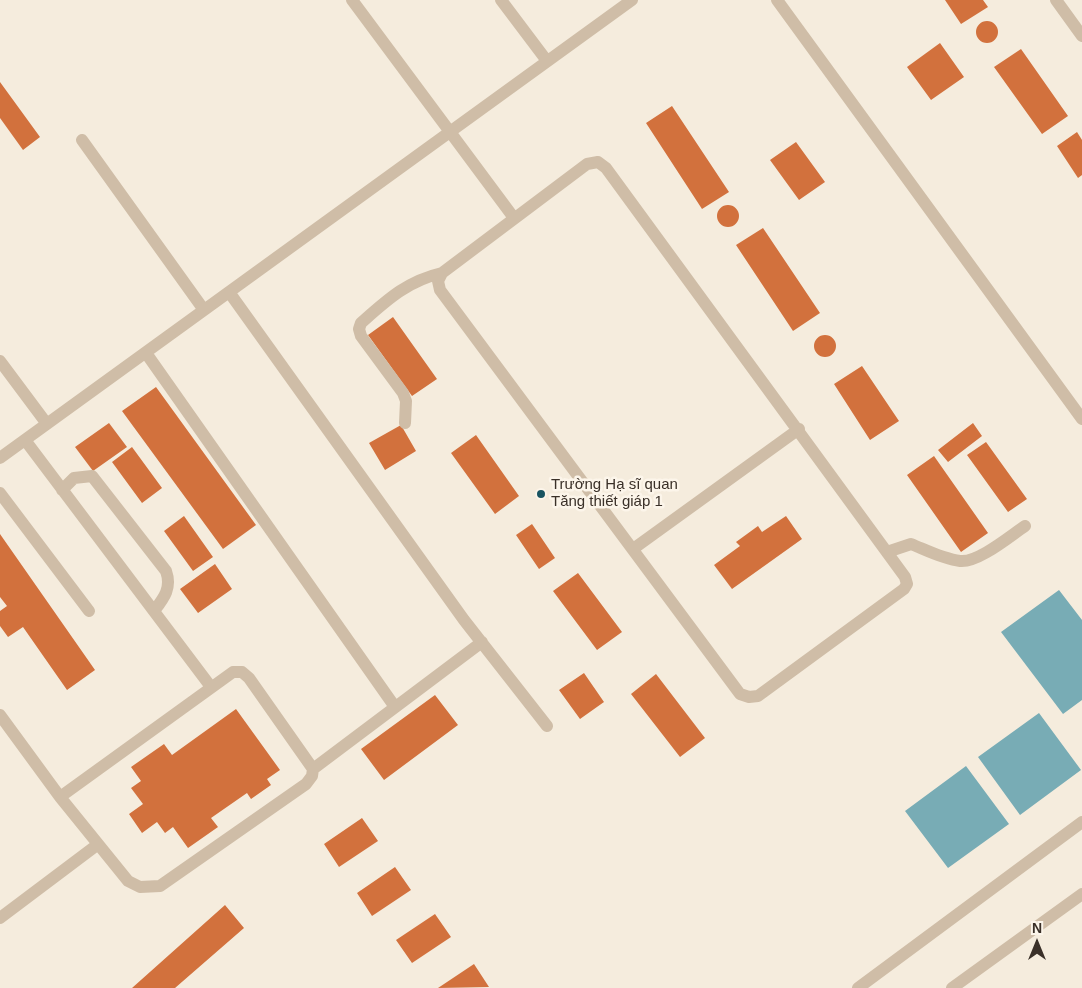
<!DOCTYPE html>
<meta charset="utf-8">
<style>
body{margin:0}
#map{position:relative;width:1082px;height:988px;overflow:hidden;background:#f5ecdd;font-family:Arial,sans-serif}
canvas{display:block}
.north{position:absolute;left:1012px;top:918px;width:50px;height:50px;-webkit-text-stroke:4px #fcf5ea;paint-order:stroke;rotate:0deg;font-size:14px;font-weight:700;line-height:20px;text-align:center;color:#3a3028}
.north::after{content:'';display:block;margin:auto;width:18px;height:22px;background:#3a3028;clip-path:polygon(50% 0,100% 100%,50% 72%,0 100%)}
</style>
<div id="map">
<canvas width="1082" height="988"></canvas>
<div class="north">N</div>
</div>
<script>
const c = document.querySelector('canvas').getContext('2d');
c.lineJoin = 'round';
function fillPath(path, color) { c.fillStyle = color; c.fill(path, 'evenodd'); }
function stroke(path, color, width, dash) { c.strokeStyle = color; c.lineWidth = width; c.lineCap = dash ? 'butt' : 'round'; c.setLineDash(dash || []); c.stroke(path); }
function drawText(font, color, halo, rows, align = 'center') {
  c.font = font + ' Arial,sans-serif'; c.lineWidth = 5; c.setLineDash([]); c.textBaseline = 'middle'; c.strokeStyle = halo; c.fillStyle = color; for (const [text, x, y, turn = 0] of rows) {
    c.save(); c.translate(x, y); c.rotate((+turn || 0) * Math.PI / 180); c.textAlign = isNaN(turn) ? turn : align; if (halo) c.strokeText(text, 0, 0); c.fillText(text, 0, 0); c.restore();
  }
}
fillPath(new Path2D(`
 M1059,590L1082,620V700L1063,714L1001,632Z
 M1039,713L1081,770L1020,815L978,757Z
 M966,766L1009,824L948,868L905,811Z`), '#78acb5');
fillPath(new Path2D(`
 M945,0H983L988,7L961,24Z
 M976 32a11 11 0 1 1 22 0a11 11 0 1 1-22 0Z
 M940,43L964,77L931,100L907,67Z
 M1021,49L1068,116L1042,134L994,67Z
 M0,82L40,137L23,150L0,118Z
 M672,106L729,192L702,209L646,123Z
 M1077,132L1082,140V175L1078,178L1057,146Z
 M796,142L825,182L799,200L770,160Z
 M717 216a11 11 0 1 1 22 0a11 11 0 1 1-22 0Z
 M763,228L820,313L793,331L736,245Z
 M393,317L437,379L412,396L368,335Z
 M814 346a11 11 0 1 1 22 0a11 11 0 1 1-22 0Z
 M862,366L899,421L870,440L834,384Z
 M156,387L256,525L223,549L122,411Z
 M109,423L127,447L93,471L75,447Z
 M973,423L982,436L948,462L938,450Z
 M401,425L416,451L385,470L369,443Z
 M476,435L519,496L495,514L451,453Z
 M986,442L1027,499L1008,512L967,455Z
 M132,447L162,488L142,503L112,462Z
 M934,456L988,533L961,552L907,475Z
 M184,516L213,557L193,571L164,531Z
 M786,516L802,539L732,589L714,565L740,546L736,542L758,526L762,532Z
 M532,524L555,558L539,569L516,535Z
 M0,534L95,670L67,690L23,627L8,637L0,626V611L7,606L0,597Z
 M215,564L232,589L198,613L180,589Z
 M578,573L622,632L597,650L553,591Z
 M584,673L604,702L580,719L559,690Z
 M656,674L705,738L680,757L631,694Z
 M435,695L458,725L384,780L361,749Z
 M236,709L280,770L267,779L271,785L251,799L247,793L211,818L218,827L188,848L173,827L165,833L157,822L142,833L129,814L143,804L131,788L141,781L131,767L164,744L172,755Z
 M362,818L378,841L339,867L324,844Z
 M395,867L411,890L372,916L357,893Z
 M225,905L244,928L175,988H132Z
 M435,914L451,937L412,963L396,940Z
 M474,964L489,987L438,988Z`), '#d2713d');
stroke(new Path2D(`
 M352,0L514,218
 M501,0L547,61
 M777,0L1082,419
 M1056,0L1082,36
 M82,140L204,310
 M598,162L606,168L905,577L907,584L904,589L758,696L749,697L740,694L440,290L438,281L442,273L587,164Z
 M229,292L464,620L547,726
 M146,353L395,707
 M0,361L47,424
 M405,423L406,401L403,393L361,336L359,329L361,323C387,300 407,281 442,273
 M25,440L211,687
 M0,458L632,0
 M62,490L74,478L92,476L166,571C172,588 164,598 154,611
 M0,493L89,611
 M633,549L799,429
 M887,552L911,544C926,550 943,559 960,561C978,563 1010,536 1025,526
 M0,715L60,797L128,881L140,887L160,886L306,784L312,776L313,769L249,678L242,672H233L60,797
 M313,769L482,642
 M0,918L97,845
 M858,988L1082,822
 M952,988L1082,894`), '#cfbda7', 12);
for (const [x, y, r, color] of [
 [541,494,5,"#195461"]
]) { const dot = new Path2D(); dot.arc(x, y, r, 0, 2 * Math.PI); c.fillStyle = color; c.fill(dot); stroke(dot, '#fcf5ea', 2); }
drawText('15px', '#3a3028', '#fcf5ea', [
 ["Trường Hạ sĩ quan",551,485],
 ["Tăng thiết giáp 1",551,502]
], 'left');
</script>
